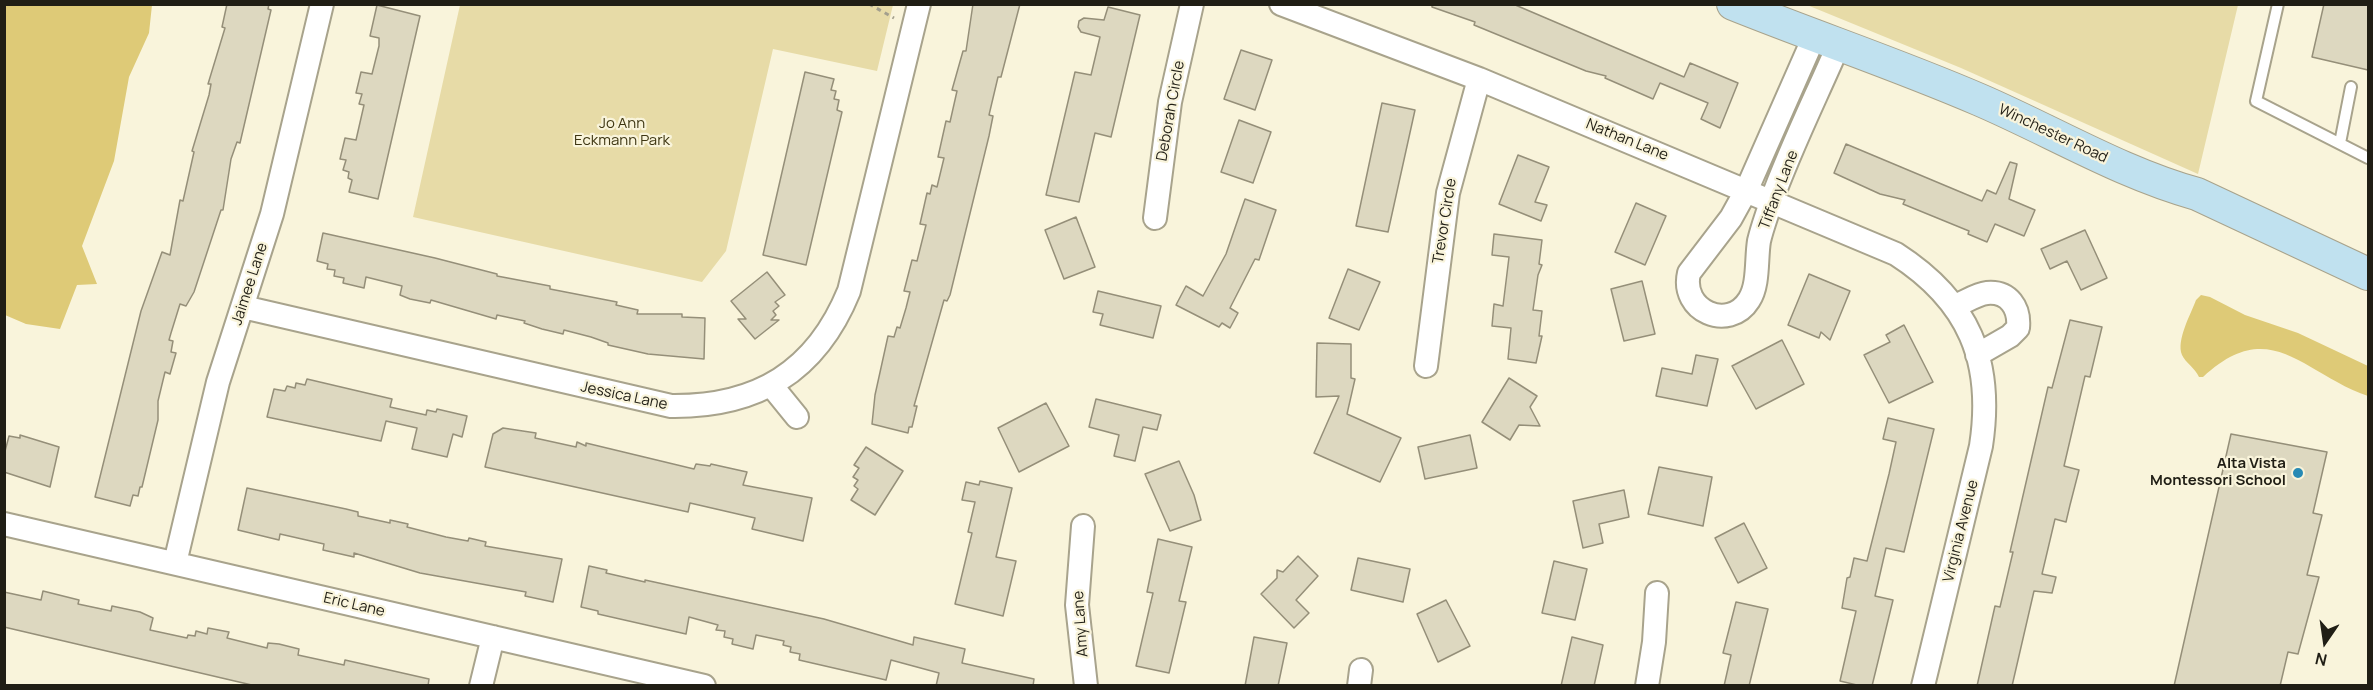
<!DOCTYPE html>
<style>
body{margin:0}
#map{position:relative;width:2373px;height:690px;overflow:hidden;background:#f9f4db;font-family:Manrope,sans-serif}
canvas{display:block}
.frame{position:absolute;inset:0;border:6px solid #201e15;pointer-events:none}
.north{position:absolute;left:2295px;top:612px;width:60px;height:60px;-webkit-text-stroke:4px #f9f4db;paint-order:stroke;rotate:193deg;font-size:16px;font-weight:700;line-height:24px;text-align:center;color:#201e15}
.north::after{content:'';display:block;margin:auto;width:21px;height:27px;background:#201e15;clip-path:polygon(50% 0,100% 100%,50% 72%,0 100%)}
</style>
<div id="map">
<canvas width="2373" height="690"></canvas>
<div class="frame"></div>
<div class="north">N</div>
</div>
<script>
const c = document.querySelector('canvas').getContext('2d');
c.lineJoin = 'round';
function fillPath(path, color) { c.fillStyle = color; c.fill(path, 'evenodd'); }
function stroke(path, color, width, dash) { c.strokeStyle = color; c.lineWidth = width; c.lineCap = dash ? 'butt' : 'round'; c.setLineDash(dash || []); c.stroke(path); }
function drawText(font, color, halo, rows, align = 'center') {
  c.font = font + ' Manrope,sans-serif'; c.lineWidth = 4.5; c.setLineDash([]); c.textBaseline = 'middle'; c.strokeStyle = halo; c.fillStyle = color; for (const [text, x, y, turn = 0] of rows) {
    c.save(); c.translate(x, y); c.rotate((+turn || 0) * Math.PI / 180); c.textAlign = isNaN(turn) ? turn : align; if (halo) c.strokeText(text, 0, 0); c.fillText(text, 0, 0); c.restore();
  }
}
fillPath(new Path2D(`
 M460,5V4L893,5L877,71L773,49L726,251L702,282L413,217Z
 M1807,5H2238L2198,174L1961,68Z`), '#e7dba7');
fillPath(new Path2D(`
 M4,5H152L149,33L129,77L114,161L82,246L97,284L77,285L60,329L26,324L5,315Z
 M2201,295L2210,297L2245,315L2298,333L2368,366V396C2303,374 2271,314 2203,377H2199C2195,368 2185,362 2182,355C2176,340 2191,314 2196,300Z`), '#deca77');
const building = new Path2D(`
 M227,4H269L268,9L271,10L240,143L237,142L231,159L223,210H221L194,292L186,306L180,304L171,333L169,340L173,341L171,352L176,353L170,374L165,372L158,401V420L142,487H140L138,496L133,495L130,506L95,497L141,311L162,252L170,255L180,200L183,201L194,152L192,151L209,95L211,84H208L225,28L222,27Z
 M973,4H1020L1001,77H998L989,115L993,116L989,136L950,295L947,301L944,300L914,406H917L912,427H909L908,433L872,424L875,395L888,336L894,337L897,327L900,328L906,308L910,292L904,291L912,260L917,261L926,225L920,224L927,193L930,194L932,185L937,187L944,158L938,157L946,121L950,122L957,91L952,90L963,51H966Z
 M1432,4H1513L1684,77L1690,63L1738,83L1720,128L1701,119L1708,103L1660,83L1653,99L1605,78L1606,76L1586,71L1474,25L1475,22L1432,7Z
 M2324,4H2368V70L2312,57Z
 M377,5L420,16L378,199L349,192L352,180L348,178L349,172L343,170L346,160L340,159L345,138L356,140L364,105L359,104L362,94L356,93L361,72L372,74L379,46V38L370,36Z
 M1108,7L1140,15L1111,137L1095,133L1079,202L1046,195L1075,72L1091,75L1100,37L1081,32L1078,27L1079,21L1084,18L1104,20Z
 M1241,50L1272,60L1255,110L1224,99Z
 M805,72L834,79L831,90L836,91L834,99L839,100L837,110L842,112L806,265L763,255Z
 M1382,103L1415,110L1388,232L1356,226Z
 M1239,120L1271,132L1253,183L1221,172Z
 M1846,144L1982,201L1987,190L1996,194L2010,162L2017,164L2009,199L2035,210L2024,236L1995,224L1987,242L1968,234L1969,231L1903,204L1905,200L1880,194L1834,173Z
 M1518,155L1549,167L1535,202L1547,205L1541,221L1499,204Z
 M1245,199L1276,210L1259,260L1255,259L1230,308L1238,313L1230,328L1222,323L1219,327L1176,305L1186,286L1203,296L1226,254Z
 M1636,203L1666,216L1645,265L1615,252Z
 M1076,217L1095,267L1064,279L1045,230Z
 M2085,230L2107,278L2081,290L2067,261L2050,269L2041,249Z
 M323,233L435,258L497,274V276L550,286V289L617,302L616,305L638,310L637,314H682V317L705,318L704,359L648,354L608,345V343L591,337L564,330L563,334L542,329L524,323L525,321L497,315L496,319L431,300L430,303L410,299L400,295L402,286L366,277L364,288L343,283L344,278L334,276L335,270L327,269L328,264L317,261Z
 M1494,234L1542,240L1539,264L1542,265L1538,275L1533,310L1542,311L1539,336H1542L1536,363L1508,359L1511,328L1492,326L1494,304L1503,306L1509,257L1492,255Z
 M1348,269L1380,282L1359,330L1329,318Z
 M767,272L785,295L775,302L779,306L773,311L776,315L771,320H779L755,339L738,319H746L731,301Z
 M1809,274L1850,291L1830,340L1821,332L1819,338L1788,325Z
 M1642,281L1655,334L1624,341L1611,289Z
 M1098,291L1161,306L1153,338L1100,325L1103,314L1093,312Z
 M2070,320L2102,327L2090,377L2085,376L2064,466L2079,470L2070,505L2066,522L2055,519L2042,574L2056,577L2052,593L2034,591L2012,686H1977L1995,606L2000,607L2013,552H2010L2048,387L2052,388Z
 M1904,325L1933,382L1889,403L1864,355L1890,342L1886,335Z
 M1782,340L1804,384L1756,409L1732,366Z
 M1317,343L1351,344V378L1355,379L1347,414L1401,438L1380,482L1314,453L1339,396L1316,397Z
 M1696,355L1718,359L1707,406L1656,396L1662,368L1692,374Z
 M1509,378L1537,396L1530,407L1540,426L1519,425L1510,440L1482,422Z
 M307,379L392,399L390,407L426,415L427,410L436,412L437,409L467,416L462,437L453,434L447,457L412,449L417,428L386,421L381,441L267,417L274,389L285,391L287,386L295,388L296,383L305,385Z
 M1096,399L1161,415L1157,430L1143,427L1135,461L1114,456L1119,435L1089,427Z
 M1046,403L1069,446L1019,472L998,428Z
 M1888,418L1934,429L1904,552L1886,548L1875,596L1893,600L1872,686H1861L1840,681L1856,611L1842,608L1847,578L1850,577L1854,558L1867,561L1889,474L1896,442L1883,439Z
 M503,428L536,433L535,438L576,447L577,442L586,446V443L694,469L696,464L710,466L711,464L747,472L743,485L812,498L803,541L752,529L755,518L690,503L688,512L485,467L493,434Z
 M2231,434L2327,452L2313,513L2322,515L2307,575L2319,577L2298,654L2288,652L2280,686H2174Z
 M20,435L59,447L50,487L4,472V455L9,436L20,438Z
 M1470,435L1477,468L1425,479L1418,447Z
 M866,447L903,471L875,515L851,500L858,489L854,486L858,480L853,477L859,468L854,465Z
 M1179,461L1194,495L1201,520L1170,531L1145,474Z
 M1659,467L1712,477L1703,526L1648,514Z
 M980,481L1012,488L996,557L1016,561L1003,616L955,604L972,533L968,532L975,502L962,500L966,482L979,485Z
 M247,488L346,509L358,512V516L390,523V520L408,524L407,527L446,537L468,541L469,538L486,542L485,546L562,559L553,602L525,596L526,592L420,573L354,553V557L323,550L324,544L280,534L279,540L238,530Z
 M1624,490L1629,517L1599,524L1603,543L1583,548L1573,501Z
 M1744,523L1767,568L1738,583L1715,538Z
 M1158,539L1192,547L1179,601L1186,602L1169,673L1136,666L1153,593L1147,592Z
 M1298,556L1318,576L1296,600L1309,613L1294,628L1261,594L1277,578V570L1283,572Z
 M1358,558L1410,569L1403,602L1351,590Z
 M1554,561L1587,569L1575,620L1542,613Z
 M589,566L607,570L606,573L645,582V580L824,619L913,645L914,637L965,649L962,663L1034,679L1033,686H936L939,673L891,660L886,680L799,660L800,654L790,652L791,647L783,645L784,641L756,635L753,649L732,644L733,639L724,637L725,631L716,630L718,625L689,617L686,634L598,614V611L581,607Z
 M43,591L79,600L78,604L111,611L112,606L140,612L153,618L150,630L187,638L188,635L195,636L196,631L207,634L208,628L229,632L227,638L267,648L268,643L279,644L299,649L298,655L344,665L345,660L429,679L428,686H256L4,627V592L41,600Z
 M1446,600L1470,646L1438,662L1417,614Z
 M1736,602L1768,609L1749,686H1724L1731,655L1723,653Z
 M1254,637L1287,643L1278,686H1245Z
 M1572,637L1603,645L1594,686H1561Z`);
fillPath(building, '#ddd8c0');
stroke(building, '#958f79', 1.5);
const lane = new Path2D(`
 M2278,4L2256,101L2368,158
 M2340,143L2351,87`);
const street = new Path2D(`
 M1281,4L1479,79L1896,254C1969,301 1994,361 1981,446L1923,686
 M1814,37L1747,189L1731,218L1689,273C1680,311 1729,332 1749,300C1759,285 1756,259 1759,241C1762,228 1767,215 1771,202C1790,149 1816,97 1838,46
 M1155,218L1170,102L1192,4
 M1955,306C1965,302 1977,294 1987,293C2009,291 2020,308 2018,328L2010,336L1977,355
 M243,307L671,406C757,407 816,372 849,291L919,4
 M1426,366L1448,193L1479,79
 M771,385L797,417
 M4,524L704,686
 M1083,526L1077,605L1086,686
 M175,563L218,382L272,214L322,4
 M481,686L493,637
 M1359,686L1361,670
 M1647,686L1654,642L1657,593`);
const secondary = new Path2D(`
 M1733,4C1815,37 1899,65 1980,100C2052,131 2121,173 2197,194L2368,274`);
stroke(lane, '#a8a38c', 14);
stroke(street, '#a8a38c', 26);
stroke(secondary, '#a8a38c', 34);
stroke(new Path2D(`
 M869,4L894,18`), '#a39f8d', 3, [4.5, 4.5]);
stroke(lane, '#fff', 10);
stroke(street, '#fff', 22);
stroke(secondary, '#c0e1ef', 32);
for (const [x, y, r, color] of [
 [2298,473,6,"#278ab4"]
]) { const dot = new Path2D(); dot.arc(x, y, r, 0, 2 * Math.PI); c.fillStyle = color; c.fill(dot); stroke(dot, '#f9f4db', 2); }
drawText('15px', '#201e15', '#f9f4db', [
 ["Deborah Circle",1171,111,-80],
 ["Winchester Road",2053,134,25],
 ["Nathan Lane",1627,140,22],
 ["Tiffany Lane",1779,190,-69],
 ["Trevor Circle",1445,221,-81],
 ["Jaimee Lane",250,284,-72],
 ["Jessica Lane",624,396,12],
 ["Virginia Avenue",1961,531,-76],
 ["Eric Lane",354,605,13],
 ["Amy Lane",1081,624,-94]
]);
drawText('15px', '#3e3612', '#f9f4db', [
 ["Jo Ann",622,124],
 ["Eckmann Park",622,141]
]);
drawText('bold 15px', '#201e15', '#f9f4db', [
 ["Alta Vista",2286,464],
 ["Montessori School",2286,481]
], 'right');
</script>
